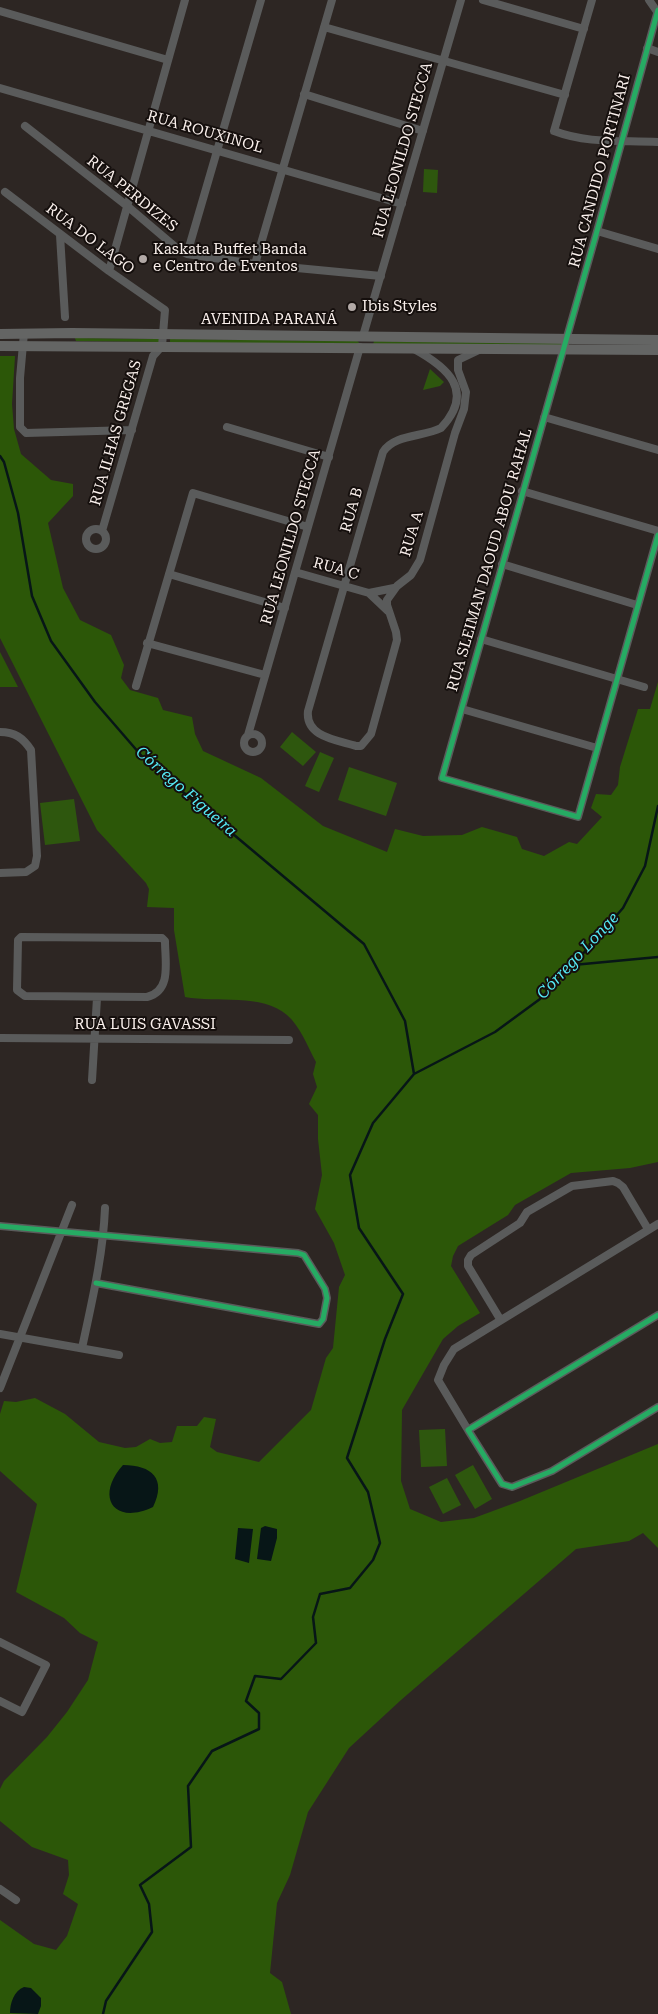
<!DOCTYPE html>
<meta charset="utf-8">
<style>
body{margin:0}
canvas{display:block;background:#2d2623}
</style>
<canvas width="658" height="2014"></canvas>
<script>
const c = document.querySelector('canvas').getContext('2d');
c.lineJoin = 'round';
function fillPath(path, color) { c.fillStyle = color; c.fill(path, 'evenodd'); }
function stroke(path, color, width, dash) { c.strokeStyle = color; c.lineWidth = width; c.lineCap = dash ? 'butt' : 'round'; c.setLineDash(dash || []); c.stroke(path); }
function drawText(font, color, halo, rows, align = 'center') {
  c.font = font + ' "Roboto Serif",serif'; c.lineWidth = 4; c.setLineDash([]); c.textBaseline = 'middle'; c.strokeStyle = halo; c.fillStyle = color; for (const [text, x, y, turn = 0] of rows) {
    c.save(); c.translate(x, y); c.rotate((+turn || 0) * Math.PI / 180); c.textAlign = isNaN(turn) ? turn : align; if (halo) c.strokeText(text, 0, 0); c.fillText(text, 0, 0); c.restore();
  }
}
fillPath(new Path2D(`
 M424,169L438,170L437,193L423,192Z
 M75,338L160,339V342L76,341Z
 M170,339L357,341L359,342L358,344L172,343L170,342Z
 M374,341L561,342L560,346L373,345Z
 M430,369L444,382L440,386L423,390Z
 M292,732L316,752L303,766L280,747Z
 M320,752L334,758L319,792L305,786Z
 M349,767L397,783L386,816L338,800Z
 M74,799L80,841L45,845L40,803Z
 M445,1429L447,1466L421,1467L419,1430Z
 M473,1465L492,1499L475,1509L455,1475Z
 M447,1478L461,1505L443,1514L429,1487Z`), '#2e570e');
fillPath(new Path2D(`
 M0,356H15L12,404L14,429L21,454L51,480L73,484V496L48,523L63,588L80,620L111,635L124,665L121,678L130,690L158,698L163,710L192,717L195,734L203,751L261,778L323,826L387,852L395,829L423,836L462,835L482,827L517,837L522,849L544,856L569,842L577,844L602,817L591,808L596,794L611,795L618,785L620,767L638,709H650L658,682V1162L630,1168L571,1173L515,1205L508,1215L458,1246L453,1256L451,1266L480,1313L458,1326L443,1339L402,1410L401,1481L410,1509L441,1522L474,1518L520,1501L658,1444V1548L643,1533L629,1541L576,1549L401,1700L349,1748L308,1812L290,1875L277,1903L270,1973L282,1982L291,2014H0V1920L34,1944L56,1950L67,1936L78,1904L63,1894L69,1875L68,1860L32,1847L0,1821V1789L4,1781L47,1737L67,1712L88,1680L98,1642L80,1633L64,1618L16,1592L37,1504L0,1471V1414L4,1401L16,1402L35,1398L65,1414L99,1442L125,1448L136,1447L150,1439L160,1443L172,1442L177,1426H197L204,1417L216,1419L210,1447L217,1452L259,1462L311,1410L326,1358L333,1348L339,1287L345,1275L334,1243L315,1209L322,1175L318,1139V1115L309,1104L317,1087L313,1074L316,1062C308,1047 300,1026 287,1015C262,993 217,1003 185,997L174,930V908L147,907L149,889L146,883L97,830L0,638Z
 M0,652L18,687H0Z`), '#2c5708');
fillPath(new Path2D(`
 M123,1465C152,1465 167,1479 153,1507C113,1526 95,1496 123,1465Z
 M265,1526L277,1529V1538L271,1561L257,1559L261,1528Z
 M238,1528L253,1529L249,1563L235,1559Z
 M24,1987L31,1988L41,1998V2006L38,2014L10,2013C10,2003 14,1991 24,1987Z`), '#071617');
stroke(new Path2D(`
 M0,456L4,462L18,513L32,596L51,641L95,702L146,761L364,944L405,1021L414,1074L373,1123L350,1175L359,1228L403,1294L385,1339L347,1458L368,1492L380,1543L373,1560L350,1588L320,1594L313,1617L316,1643L281,1679L255,1676L246,1701L259,1713V1729L212,1751L188,1786L191,1847L140,1885L149,1904L152,1932L106,2001L103,2014
 M573,965L658,957
 M414,1074L495,1032L540,999L573,965L623,908L645,866L658,806`), '#071617', 2.5);
stroke(new Path2D(`
 M483,0L584,29
 M592,0L554,131C588,144 622,140 658,142
 M649,0L658,13
 M658,10L597,231L442,778L578,817L658,535
 M0,11L168,60
 M324,27L565,95
 M647,48L658,52
 M0,88L402,204
 M304,94L423,131
 M25,126L126,205L179,250L187,254L255,264L381,276
 M5,192L109,271L165,310L162,346L153,356L102,531
 M597,231L658,249
 M60,235L65,317
 M187,254L261,0
 M255,264L332,0
 M109,271L185,0
 M24,333L20,378V427L26,433L132,430
 M363,336L461,0
 M414,349C447,367 476,391 441,428C424,437 394,434 383,452L308,711C305,737 337,740 356,746H361L371,734L397,640L396,632L387,605V600L397,586L411,575L420,560L455,433L464,409L466,392L458,370V360L479,350
 M544,417L658,450
 M227,427L329,457
 M522,491L658,531
 M86 539a10 10 0 1 1 20 0a10 10 0 1 1-20 0Z
 M502,564L637,605
 M295,572L369,593L388,611
 M169,574L285,608
 M369,593L394,588
 M481,639L644,687
 M147,643L265,675
 M136,686L193,493L308,527
 M462,709L597,748
 M0,732C15,732 23,738 31,750L37,856L35,866L26,872L0,873
 M244 743a9 9 0 1 1 18 0a9 9 0 1 1-18 0Z
 M248,735L360,347
 M21,937L162,938L165,941C165,962 172,991 147,997L25,996L17,990L18,940Z
 M0,1038L289,1040
 M92,1080L97,998
 M0,1226L298,1253L304,1255L325,1289L327,1298L323,1319L319,1324L96,1283
 M658,1315L468,1430L502,1484L512,1487L552,1471L658,1407
 M500,1319L468,1266V1260L471,1255L520,1223L527,1212L572,1186L613,1181L618,1183L623,1187L648,1229
 M0,1334L119,1355
 M82,1348C92,1301 103,1256 105,1208
 M0,1388L72,1205
 M468,1430L438,1380L444,1365L454,1349L658,1224
 M0,1642L46,1665L22,1712L0,1701
 M0,1889L16,1900`), '#5a5b5b', 8);
stroke(new Path2D(`
 M0,334L72,333L658,340
 M0,346L658,350`), '#646564', 10);
stroke(new Path2D(`
 M658,10L597,231L442,778L578,817L658,535
 M0,1226L298,1253L304,1255L325,1289L327,1298L323,1319L319,1324L96,1283
 M658,1315L468,1430L502,1484L512,1487L552,1471L658,1407`), '#26ab63', 5);
for (const [x, y, r, color] of [
 [143,259,5,"#b2a9a6"],
 [352,307,5,"#b2a9a6"]
]) { const dot = new Path2D(); dot.arc(x, y, r, 0, 2 * Math.PI); c.fillStyle = color; c.fill(dot); stroke(dot, '#150f0d', 2); }
drawText('15px', '#faf0ec', '#150f0d', [
 ["RUA ROUXINOL",205,132,16],
 ["RUA LEONILDO STECCA",403,150,-74],
 ["RUA CANDIDO PORTINARI",600,171,-75],
 ["RUA PERDIZES",132,194,39],
 ["RUA DO LAGO",90,239,37],
 ["AVENIDA PARANÁ",269,320],
 ["RUA ILHAS GREGAS",116,433,-74],
 ["RUA B",352,510,-74],
 ["RUA A",412,534,-73],
 ["RUA LEONILDO STECCA",291,537,-74],
 ["RUA SLEIMAN DAOUD ABOU RAHAL",490,560,-74],
 ["RUA C",336,569,16],
 ["RUA LUIS GAVASSI",145,1025]
]);
drawText('15px', '#faf0ec', '#150f0d', [
 ["Kaskata Buffet Banda",153,250],
 ["e Centro de Eventos",153,267],
 ["Ibis Styles",362,307]
], 'left');
drawText('italic 16px', '#55eaf5', '#150f0d', [
 ["Córrego Figueira",186,792,41],
 ["Córrego Longe",578,956,-47]
]);
</script>
